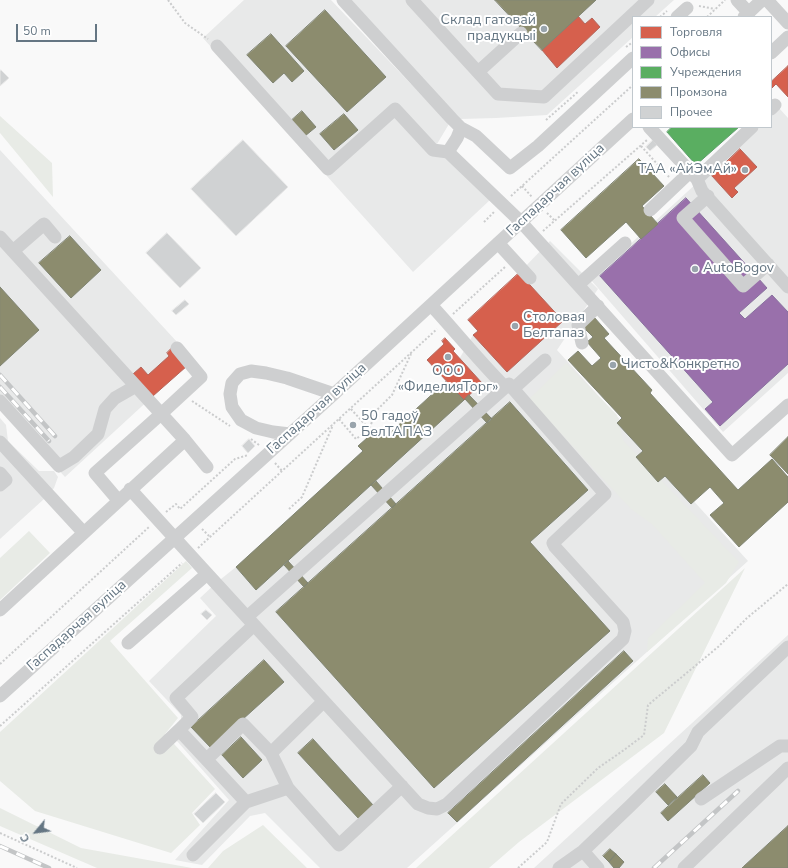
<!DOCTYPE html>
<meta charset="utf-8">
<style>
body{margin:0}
#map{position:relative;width:788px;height:868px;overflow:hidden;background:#f9f9f9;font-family:"Nunito Sans",sans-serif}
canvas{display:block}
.legend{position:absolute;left:632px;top:16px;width:140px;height:112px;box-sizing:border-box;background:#fff;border:1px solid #c1c8cd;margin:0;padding:5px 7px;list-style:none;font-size:12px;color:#657683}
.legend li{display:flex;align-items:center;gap:8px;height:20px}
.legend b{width:20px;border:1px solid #c1c8cd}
.north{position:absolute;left:16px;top:812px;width:40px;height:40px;-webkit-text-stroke:3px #fff;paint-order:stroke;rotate:241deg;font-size:11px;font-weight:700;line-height:16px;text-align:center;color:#657683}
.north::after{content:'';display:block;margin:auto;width:14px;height:18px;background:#657683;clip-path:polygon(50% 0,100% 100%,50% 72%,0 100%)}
.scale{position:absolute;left:16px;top:24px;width:81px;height:18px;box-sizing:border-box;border:2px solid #657683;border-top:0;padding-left:5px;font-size:12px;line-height:14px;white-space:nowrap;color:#657683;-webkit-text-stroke:3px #fff;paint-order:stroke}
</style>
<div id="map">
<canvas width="788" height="868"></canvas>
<ul class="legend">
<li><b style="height:11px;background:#d6604d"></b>Торговля</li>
<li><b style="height:11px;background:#9970ab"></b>Офисы</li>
<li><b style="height:11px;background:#5aae61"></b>Учреждения</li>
<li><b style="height:11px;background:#8c8c6e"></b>Промзона</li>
<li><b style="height:11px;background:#d0d2d3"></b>Прочее</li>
</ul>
<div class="north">С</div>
<div class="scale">50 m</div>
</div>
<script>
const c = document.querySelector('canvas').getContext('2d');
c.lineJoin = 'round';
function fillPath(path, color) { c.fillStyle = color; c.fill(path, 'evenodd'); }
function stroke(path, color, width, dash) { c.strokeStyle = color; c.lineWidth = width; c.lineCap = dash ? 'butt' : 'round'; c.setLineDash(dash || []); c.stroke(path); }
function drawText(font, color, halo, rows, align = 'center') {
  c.font = font + ' "Nunito Sans",sans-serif'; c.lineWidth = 4; c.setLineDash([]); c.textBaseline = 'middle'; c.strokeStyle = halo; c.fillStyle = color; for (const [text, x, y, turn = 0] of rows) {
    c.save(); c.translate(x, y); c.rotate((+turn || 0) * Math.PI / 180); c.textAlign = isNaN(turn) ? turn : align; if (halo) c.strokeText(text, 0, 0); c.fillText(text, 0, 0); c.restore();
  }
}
fillPath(new Path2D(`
 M244,0H331L449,124L437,144L490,200L413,272L203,38Z
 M350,0H674L655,17H633V37L547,115L496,118L460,119Z
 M779,108L788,118V373L723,432L591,280L758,127H771V115Z
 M0,150L178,343L187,366L153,396L65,477L0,406Z
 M550,241L598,289L557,350L748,561L407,868H320L265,813L250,816L202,865L175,860L229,800L169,732L181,721V715L149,681L216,616L200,598L216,583L236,567L362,451L358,446L377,429L385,437L446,382L473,335L477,331L468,320L519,273Z
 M0,418L6,425L8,441L39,471H54L58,477L54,488L44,499L0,539Z
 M788,635V868H534Z`), '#e8e9e9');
fillPath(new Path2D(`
 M0,116L52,163L53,197L0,133Z
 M566,363L617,415L623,440L739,562L726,583L647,652L648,638L705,583L652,524L631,509L529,399Z
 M29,531L50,553L0,600V558Z
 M186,561L192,568L110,641L178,718L165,734L215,789L192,813L200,825L171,853L35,811L0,781V732Z
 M745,568L664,733L519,842L489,868H416Z
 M0,808L81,848L192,868H97L0,826Z
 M263,825L307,868H208L223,851Z`), '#e8ebe6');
const shops = new Path2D(`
 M578,16L585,24L592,18L600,27L557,68L542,50Z
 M788,66V97L776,84L772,88L771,86V82Z
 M740,149L757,167L734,188L738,192L732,198L712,176Z
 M519,273L563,321L507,372L473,335L478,331L468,320Z
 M445,338L455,349L453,351L482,383L464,400L427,360L444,344L442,341Z
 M171,349L187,366L153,396L133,374L141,367L148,375L169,356L167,353Z`);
fillPath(shops, '#d6604d');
stroke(shops, '#b4675d', 1);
const offices = new Path2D(`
 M686,198L767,288L739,313L745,319L772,295L788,312V364L720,426L705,409L713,402L600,276Z`);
fillPath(offices, '#9970ab');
stroke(offices, '#89729f', 1);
const public = new Path2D(`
 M672,127H739L696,165L667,132Z`);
fillPath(public, '#5aae61');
stroke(public, '#5d9d6b', 1);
const industry = new Path2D(`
 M495,0H596L542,50Z
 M325,10L386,77L347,112L286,46Z
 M271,34L304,71L292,82L284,73L273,83L247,55Z
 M302,111L316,127L305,136L292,120Z
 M344,114L358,130L334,150L320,134Z
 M639,159L664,186L642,206L658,224L641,239L626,222L586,258L561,230Z
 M70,236L101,270L71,298L39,263Z
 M0,287L39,330L0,366Z
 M594,317L609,334L604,338L652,390L650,393L738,490L772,459L788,477V502L739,547L710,515L724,503L710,487L691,504L665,476L658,482L636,457L643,451L617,423L622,418L568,360L578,351L592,366L601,358L587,342L593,337L583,327Z
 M446,382L464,400L256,590L236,567L363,451L358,446L377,429L385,437Z
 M469,395L492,419L487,423L465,399Z
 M510,402L588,490L530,542L610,631L434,788L276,612Z
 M788,437V474L770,455Z
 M376,481L396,504L392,508L371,485Z
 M288,561L308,583L304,587L284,565Z
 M624,651L633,661L457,822L448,813Z
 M264,660L284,682L211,748L191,727Z
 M241,737L262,760L243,778L222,755Z
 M313,739L373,805L359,819L298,753Z
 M703,775L710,783L668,821L661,813Z
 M665,784L677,797L668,805L656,792Z
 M788,826V868H742L743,867Z
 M610,849L616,854L609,862L603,856Z
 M616,854L624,862L619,868H614L609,862Z`);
fillPath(industry, '#8c8c6e');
stroke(industry, '#808574', 1);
const building = new Path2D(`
 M1,70L9,78L0,86V71Z
 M243,140L288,187L236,236L191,189Z
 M653,140L657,145L650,151L646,147Z
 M167,233L201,268L180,288L146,253Z
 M185,300L189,304L176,315L172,311Z
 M249,439L255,446L248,453L242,446Z
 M206,610L212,615L207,620L201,614Z
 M216,793L225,802L203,823L194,814Z`);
fillPath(building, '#d0d2d3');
stroke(building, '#e8e8e8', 1);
stroke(new Path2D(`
 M168,0L185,23L208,39
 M699,6L715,9
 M660,17L667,11
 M707,17L725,0
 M626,47L633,42
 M546,120L579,91
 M641,146L669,177
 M522,186L532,197
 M511,196L633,85
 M547,213L555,221
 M484,222L494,212
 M543,231L647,140
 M453,314L505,267
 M192,401L230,426
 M351,409L369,429
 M339,419L356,439L369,429L377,410L392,395L411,354
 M251,439L259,445L258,446
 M275,463L282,471
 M289,509L302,497L333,425
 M166,512L176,504L180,509L235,459L248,455
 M202,529L210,537
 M198,548L437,329
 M0,664L149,527
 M0,726L182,563
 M0,833L77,868
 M518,868L547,842L561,804L598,768L624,750L644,735L648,705L718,647L747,618L788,584`), '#cbcccd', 2, [2, 2]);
stroke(new Path2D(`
 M343,0L452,119L461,128L476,136L510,168L538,146L633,58
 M412,0L498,94L544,97L648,0
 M737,0L749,13
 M767,0L788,23
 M677,17L687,8
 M744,17L762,0
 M217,46L328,169L395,109L433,150L448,152L521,222L732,455L788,405
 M771,53L788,37
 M478,72L521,33
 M771,109L775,105
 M649,127L697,179L702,191L788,287
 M448,152L457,138L461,128
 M697,179L752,127
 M708,196L683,218L743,286L768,264
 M650,210L690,172
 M0,237L185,440L207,467
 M498,243L530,278
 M13,251L44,224L55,237
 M578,285L625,243
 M431,305C456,332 479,361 505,387
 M582,343L578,325L598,306
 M513,389L545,360
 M0,401L59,466L74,457L98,434L105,409L115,398L136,386
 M290,434L273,432L256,428L241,420L232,407L230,394L232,383L240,374L251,371L266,373L287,378L334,394
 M0,442L83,532
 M0,473L6,480L0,485
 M130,489L201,567L418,804L428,808L437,809L447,804L623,639L625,631L623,622L555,547L553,543L605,494L509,384L247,617
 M118,500L95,473L161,414L201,377L177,348
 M0,610L185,440
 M254,625L176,698L192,717L179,730L246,802L288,788L339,845L402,786
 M128,643L207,574
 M0,696L334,394L633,119
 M160,748L179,730
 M207,759L243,724L271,753
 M288,788L271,753L324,701
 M701,799L780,746H788
 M583,851L598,868
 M193,855L246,802
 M559,868L583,851L630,806L691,746L698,732L788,647
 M684,868L788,768`), '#cecfd0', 13);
const rail = new Path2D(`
 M0,375L55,436
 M0,387L49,441
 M0,846L49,868
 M654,868L738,791`);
stroke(rail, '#c3c5c6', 4.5);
stroke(rail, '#fff', 3, [9]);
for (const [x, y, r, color] of [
 [544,29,4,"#99a4ac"],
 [745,170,4,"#99a4ac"],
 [695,269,4,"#99a4ac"],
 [515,326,4,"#99a4ac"],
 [448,357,4,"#99a4ac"],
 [613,365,4,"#99a4ac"],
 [353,425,4,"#99a4ac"]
]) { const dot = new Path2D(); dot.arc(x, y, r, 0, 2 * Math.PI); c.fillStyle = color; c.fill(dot); stroke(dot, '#fff', 1.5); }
drawText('14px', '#657683', '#fff', [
 ["Склад гатовай",536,21,"right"],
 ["прадукцыі",536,37,"right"],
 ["ТАА «АйЭмАй»",737,170,"right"],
 ["AutoBogov",703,269],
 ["Столовая",523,318],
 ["Белтапаз",523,334],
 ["Чисто&Конкретно",621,365],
 ["ООО",448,372,"center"],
 ["«ФиделияТорг»",448,388,"center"],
 ["50 гадоў",361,417],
 ["БелТАПАЗ",361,433]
], 'left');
drawText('14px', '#657683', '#fff', [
 ["Гаспадарчая вуліца",556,190,-43],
 ["Гаспадарчая вуліца",317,409,-42],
 ["Гаспадарчая вуліца",77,626,-42]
]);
</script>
